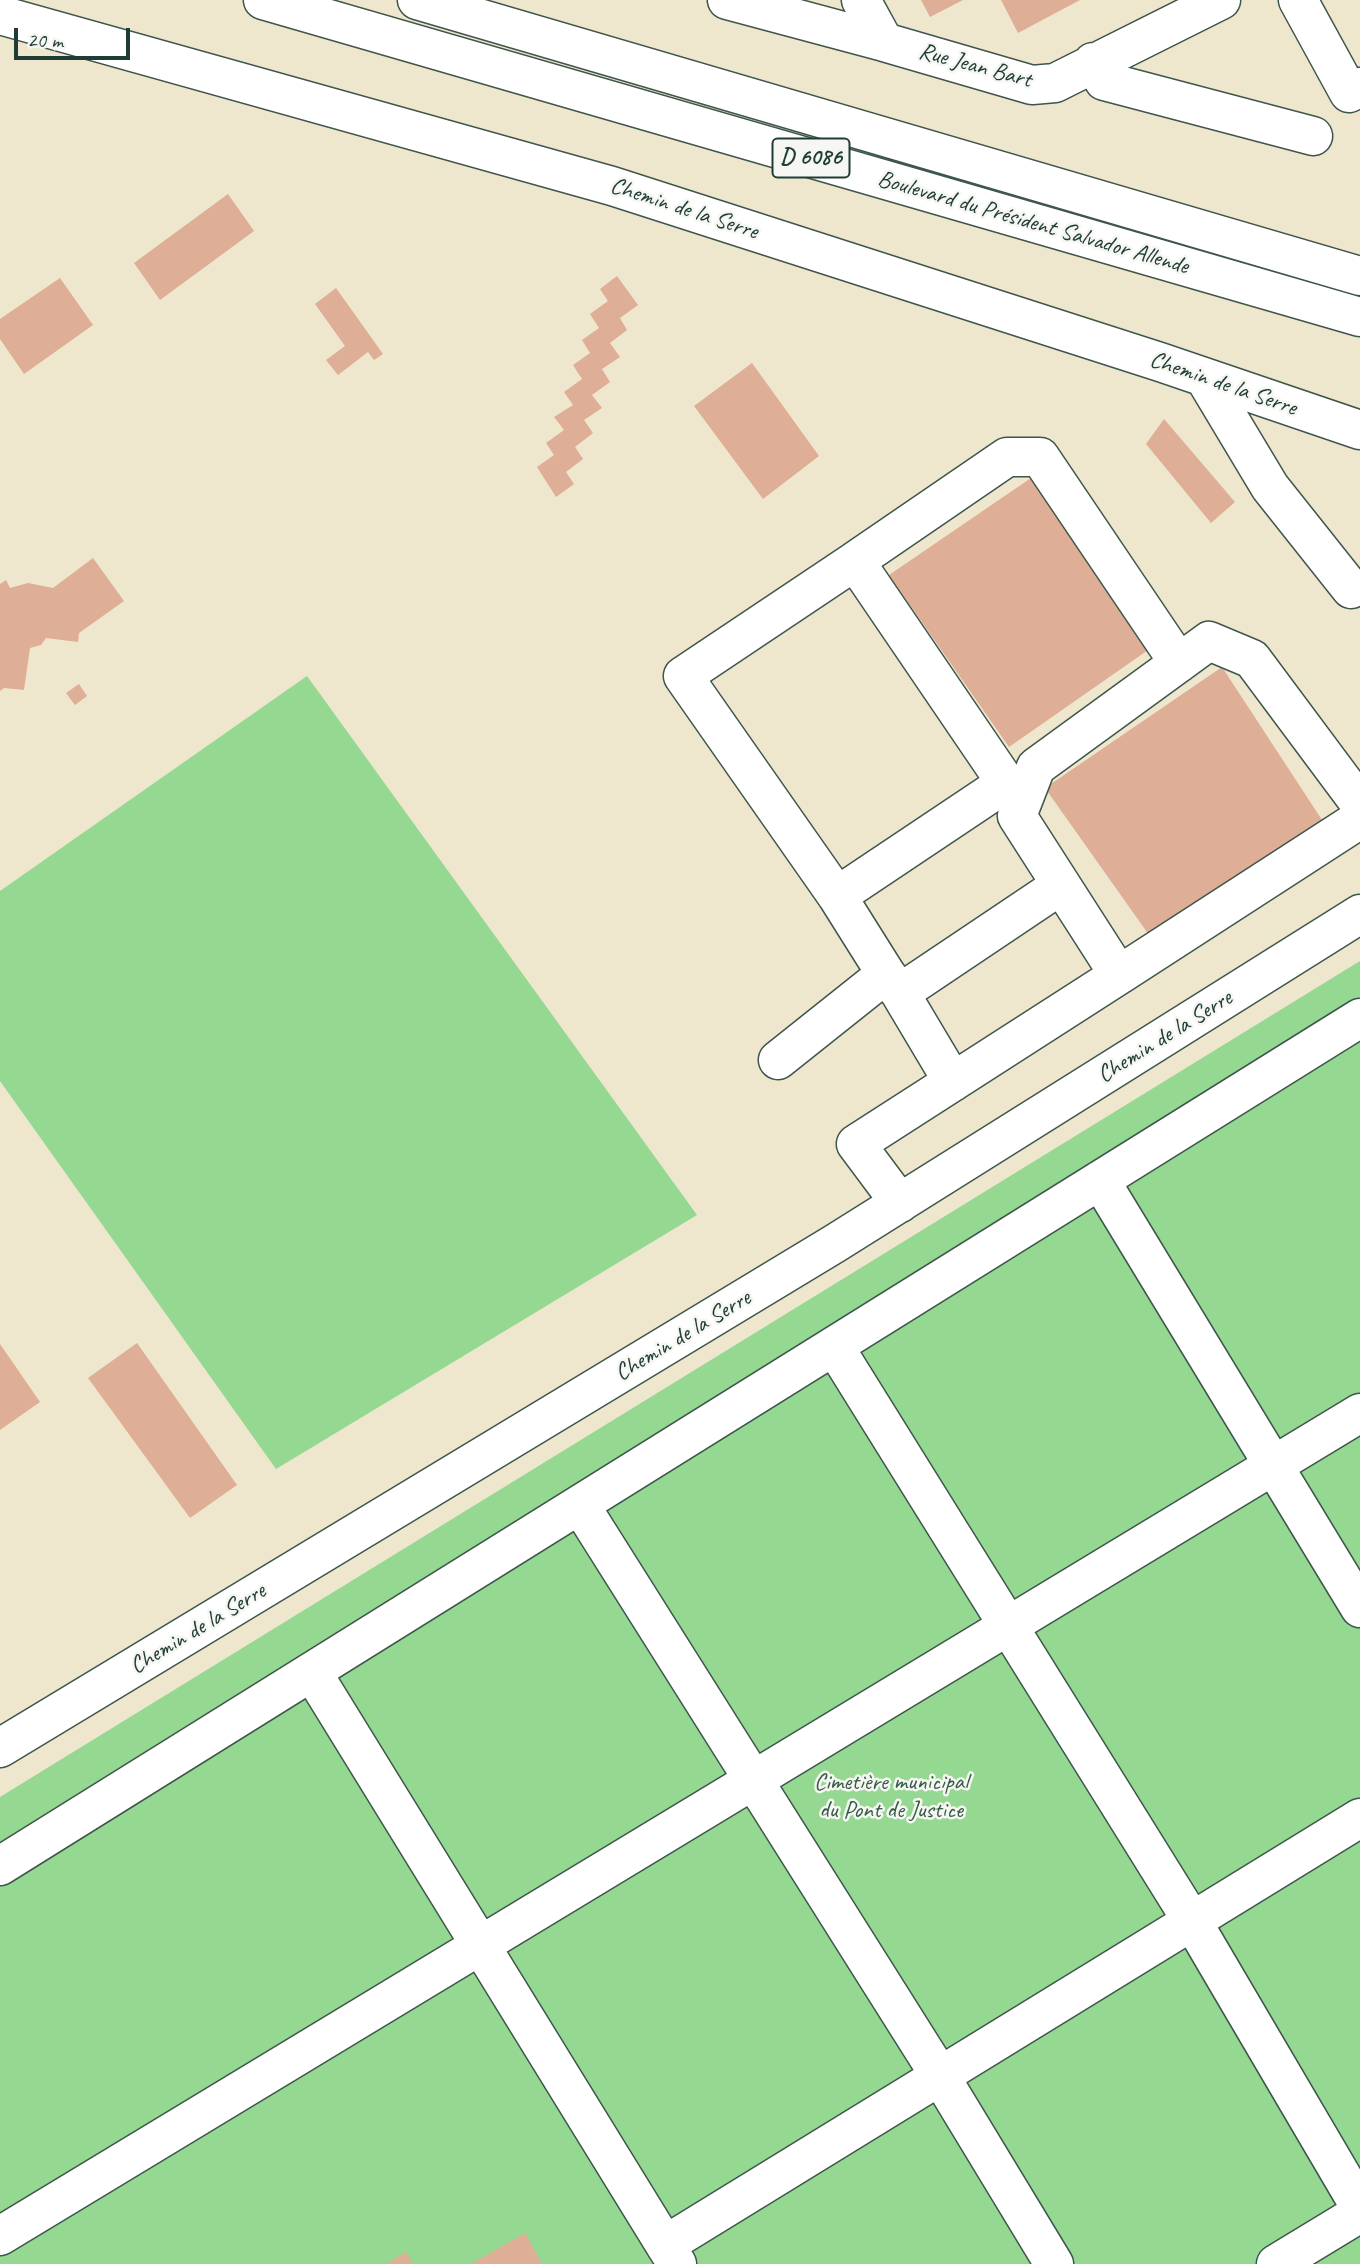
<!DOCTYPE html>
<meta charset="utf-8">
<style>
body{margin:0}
#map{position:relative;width:1360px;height:2264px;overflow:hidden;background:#eee6cd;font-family:Caveat,sans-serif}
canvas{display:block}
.scale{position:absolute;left:14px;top:28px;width:116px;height:32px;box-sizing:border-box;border:4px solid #1f3d34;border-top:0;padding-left:9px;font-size:21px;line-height:24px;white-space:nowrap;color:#1f3d34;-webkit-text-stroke:5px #f6f6f2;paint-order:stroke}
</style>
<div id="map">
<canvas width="1360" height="2264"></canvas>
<div class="scale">20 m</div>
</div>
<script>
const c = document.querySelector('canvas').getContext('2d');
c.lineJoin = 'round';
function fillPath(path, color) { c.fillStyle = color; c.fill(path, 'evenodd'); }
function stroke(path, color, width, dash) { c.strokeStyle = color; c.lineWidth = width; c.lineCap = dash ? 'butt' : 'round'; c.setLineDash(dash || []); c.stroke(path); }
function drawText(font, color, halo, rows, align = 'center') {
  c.font = font + ' Caveat,sans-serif'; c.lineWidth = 5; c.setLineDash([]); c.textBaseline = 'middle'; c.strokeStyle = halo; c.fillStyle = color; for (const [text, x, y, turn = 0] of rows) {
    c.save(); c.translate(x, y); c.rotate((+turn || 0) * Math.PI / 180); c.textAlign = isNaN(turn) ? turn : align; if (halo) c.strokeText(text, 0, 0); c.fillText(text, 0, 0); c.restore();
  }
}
fillPath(new Path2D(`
 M307,676L697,1215L276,1469L0,1081V891Z
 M1360,961V2264H0V1797Z`), '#94d891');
fillPath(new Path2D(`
 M921,0H963L930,17Z
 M1001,0H1080L1018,33Z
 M228,194L254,231L160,300L134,263Z
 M617,276L638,305L620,318L627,330L610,343L620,357L602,369L610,382L592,395L602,408L584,420L593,433L575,447L583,459L566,472L574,484L556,497L537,467L554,455L546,443L564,430L554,417L573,405L564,392L582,379L573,365L590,353L582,340L599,328L590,314L608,301L600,289Z
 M60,278L93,325L24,374L0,339V319Z
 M336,288L383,354L374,360L368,352L338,375L326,360L345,346L315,304Z
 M752,363L819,456L763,499L694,406Z
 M1164,419L1235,502L1211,523L1146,444Z
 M1031,478L1151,648L1009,747L889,575Z
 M93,558L124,601L79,633L78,642L46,638L41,645L30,648L24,690L4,688L0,691V584L6,580L10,588L28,583L53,588Z
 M1222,667L1322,820L1149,935L1045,788Z
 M79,684L87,696L75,705L66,693Z
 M137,1343L237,1485L190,1518L88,1378Z
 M0,1344L40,1402L0,1430Z
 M525,2233L542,2264H471Z
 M406,2252L413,2264H386Z`), '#deae97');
const minor = new Path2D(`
 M727,0L884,42
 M861,0L884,42L1032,85L1055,83L1221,0
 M1298,0L1349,93L1360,87
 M0,15L612,186L1160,362L1360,430
 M1093,62L1104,81L1313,136
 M1204,377L1270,487L1351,589
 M855,561L683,676L837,896L886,974
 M1021,805L855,561L1007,457H1040L1179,663
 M837,896L1006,783
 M1119,975L1360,819
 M778,1060L886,974L900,993
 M953,1082L900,993L1061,885
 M1100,1180L1360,1608
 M900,1203L856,1144L1119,975L1017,816L1036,767L1209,641L1252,659L1360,804
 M834,1346L1192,1921L1360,2207
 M580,1505L940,2076L1054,2264
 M312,1672L665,2245
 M0,1748L834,1244L1360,914
 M0,1866L1360,1018
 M0,2236L1360,1413
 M677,2264L665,2245L1360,1818
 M1276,2264L1360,2213`);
const major = new Path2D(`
 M263,0L1360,317
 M417,0L1360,276`);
stroke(minor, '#3e564b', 41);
stroke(major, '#3e564b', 41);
stroke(minor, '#fff', 38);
stroke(major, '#fff', 38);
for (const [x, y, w] of [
 [811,158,77]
]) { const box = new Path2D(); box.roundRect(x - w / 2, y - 19.5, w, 39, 5); c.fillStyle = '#f6f6f2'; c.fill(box); stroke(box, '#1f3d34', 2); }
drawText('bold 23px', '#1f3d34', null, [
 ["D 6086",811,158]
]);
drawText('24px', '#1f3d34', '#f6f6f2', [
 ["Rue Jean Bart",975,66,15],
 ["Chemin de la Serre",684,209,18],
 ["Boulevard du Président Salvador Allende",1033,223,16],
 ["Chemin de la Serre",1223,384,19],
 ["Chemin de la Serre",1165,1037,-32],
 ["Chemin de la Serre",683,1336,-31],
 ["Chemin de la Serre",198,1629,-31]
]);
drawText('24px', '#365c47', '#f6f6f2', [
 ["Cimetière municipal",891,1783],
 ["du Pont de Justice",891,1811]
]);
</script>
